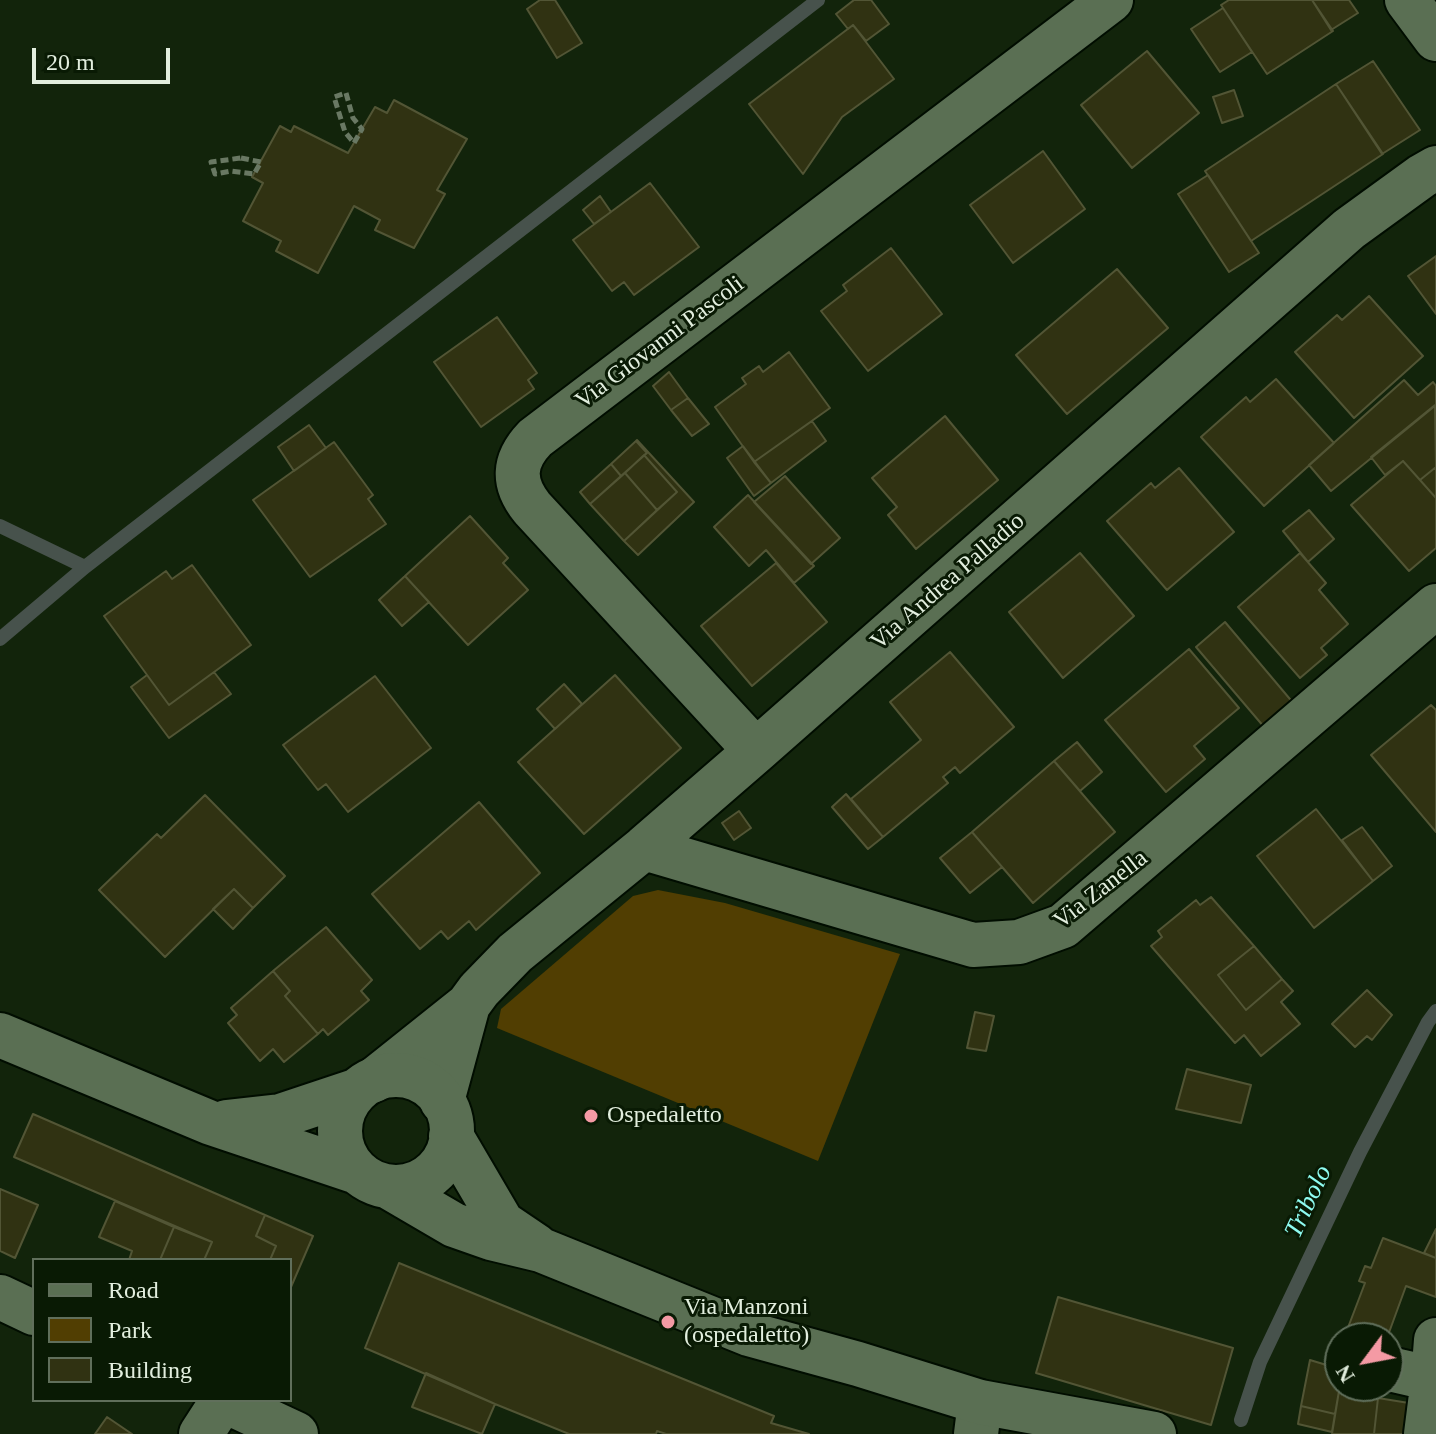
<!DOCTYPE html>
<style>
body{margin:0}
#map{position:relative;width:1436px;height:1434px;overflow:hidden;background:#12240b;font-family:Georgia,serif}
canvas{display:block}
.legend{position:absolute;left:32px;top:1258px;width:260px;height:144px;box-sizing:border-box;background:#091a04;border:2px solid #606f5b;margin:0;padding:10px 14px;list-style:none;font-size:24px;color:#e2eede}
.legend li{display:flex;align-items:center;gap:16px;height:40px}
.legend b{width:40px;border:2px solid #606f5b}
.north{position:absolute;left:1324px;top:1322px;width:80px;height:80px;box-sizing:border-box;background:#091a04;border:2px solid #606f5b;border-radius:50%;rotate:238deg;font-size:22px;font-weight:700;line-height:32px;text-align:center;color:#e2eede}
.north::after{content:'';display:block;margin:auto;width:28px;height:36px;background:#f49aa4;clip-path:polygon(50% 0,100% 100%,50% 72%,0 100%)}
.scale{position:absolute;left:32px;top:48px;width:138px;height:36px;box-sizing:border-box;border:4px solid #e2eede;border-top:0;padding-left:10px;font-size:24px;line-height:28px;white-space:nowrap;color:#e2eede;-webkit-text-stroke:6px #091a04;paint-order:stroke}
</style>
<div id="map">
<canvas width="1436" height="1434"></canvas>
<ul class="legend">
<li><b style="height:10px;background:#5a6f53"></b>Road</li>
<li><b style="height:22px;background:#513e02"></b>Park</li>
<li><b style="height:22px;background:#303212"></b>Building</li>
</ul>
<div class="north">N</div>
<div class="scale">20 m</div>
</div>
<script>
const c = document.querySelector('canvas').getContext('2d');
c.lineJoin = 'round';
function fillPath(path, color) { c.fillStyle = color; c.fill(path, 'evenodd'); }
function stroke(path, color, width, dash) { c.strokeStyle = color; c.lineWidth = width; c.lineCap = dash ? 'butt' : 'round'; c.setLineDash(dash || []); c.stroke(path); }
function drawText(font, color, halo, rows, align = 'center') {
  c.font = font + ' Georgia,serif'; c.lineWidth = 6; c.setLineDash([]); c.textBaseline = 'middle'; c.strokeStyle = halo; c.fillStyle = color; for (const [text, x, y, turn = 0] of rows) {
    c.save(); c.translate(x, y); c.rotate((+turn || 0) * Math.PI / 180); c.textAlign = isNaN(turn) ? turn : align; if (halo) c.strokeText(text, 0, 0); c.fillText(text, 0, 0); c.restore();
  }
}
fillPath(new Path2D(`
 M658,890L725,903L900,954L818,1161L497,1028L501,1009L633,896Z`), '#513e02');
stroke(new Path2D(`
 M0,526L85,567
 M0,639L85,567L818,0
 M1241,1420L1260,1362L1360,1152L1428,1022L1436,1011`), '#47524c', 14);
const building = new Path2D(`
 M540,0H555L582,43L557,58L527,9Z
 M854,0H871L889,24L866,41L853,25L848,29L836,14Z
 M1229,0H1312L1333,31L1267,74L1221,5Z
 M1312,0H1349L1358,13L1331,30Z
 M1223,8L1252,52L1220,72L1191,29Z
 M853,25L894,79L842,117L803,174L749,104Z
 M1147,51L1199,113L1132,168L1081,105Z
 M1373,61L1420,130L1382,154L1336,84Z
 M1336,84L1383,154L1251,241L1205,171Z
 M1234,90L1243,116L1222,123L1213,97Z
 M394,100L467,139L437,190L445,194L414,248L375,230L380,220L354,206L318,273L276,251L281,241L243,221L263,183L252,177L280,126L291,132L294,126L348,153L375,107L387,113Z
 M1043,151L1085,209L1013,263L970,205Z
 M1208,175L1259,253L1229,272L1178,194Z
 M650,183L699,247L634,295L624,282L612,291L573,240Z
 M600,196L611,212L594,224L583,210Z
 M891,248L942,314L868,371L821,311L847,291L843,285Z
 M1436,256V314L1408,276Z
 M1117,269L1168,328L1067,414L1016,355Z
 M1369,296L1423,356L1354,418L1295,352L1337,315L1342,320Z
 M497,317L537,373L528,380L534,389L481,427L434,362Z
 M789,352L830,408L754,462L715,407L746,384L742,378L759,366L763,372Z
 M669,372L688,398L671,410L653,386Z
 M1276,379L1334,443L1264,506L1201,437L1246,397L1250,402Z
 M1404,380L1418,395L1433,382L1436,386V405L1331,491L1309,465Z
 M688,398L709,424L692,436L671,410Z
 M1435,405L1436,467L1420,480L1403,461L1385,475L1371,457Z
 M945,416L998,480L916,549L888,515L897,507L872,478Z
 M812,421L826,441L771,483L754,462Z
 M309,425L326,448L294,471L278,447Z
 M637,440L694,502L638,555L624,541L677,492L644,455L647,453L636,441Z
 M636,441L647,453L621,476L611,464Z
 M334,442L373,495L368,499L386,524L310,577L253,500Z
 M743,446L771,483L754,496L727,458Z
 M644,455L677,492L657,510L625,473Z
 M1403,461L1436,498V548L1409,571L1351,505Z
 M611,464L621,476L590,504L580,492Z
 M1436,467V498L1420,480Z
 M1179,468L1234,532L1167,590L1107,521L1151,483L1155,488Z
 M625,473L657,510L624,541L590,504Z
 M785,476L840,538L811,564L754,502Z
 M748,495L814,566L794,583L766,550L749,566L714,527Z
 M1309,510L1334,539L1308,562L1283,531Z
 M470,516L508,558L503,563L528,590L468,645L405,576Z
 M1080,553L1134,616L1063,678L1009,612Z
 M1300,553L1326,583L1319,590L1348,624L1321,648L1327,655L1300,678L1238,607Z
 M776,563L827,622L752,686L701,626Z
 M192,565L251,645L169,705L104,616L166,571L172,579Z
 M405,576L429,602L402,626L379,600Z
 M1225,622L1300,711L1270,734L1196,647Z
 M1189,649L1239,708L1194,746L1205,759L1166,792L1105,720Z
 M950,652L1014,727L960,773L955,767L943,777L948,783L883,837L851,799L921,740L890,702Z
 M214,672L231,694L169,738L131,687L147,675L169,705Z
 M615,675L681,748L584,834L518,762Z
 M375,676L431,748L348,812L326,784L318,790L283,745Z
 M564,684L582,704L555,729L537,709Z
 M1431,705L1436,710V832L1371,755Z
 M1077,742L1102,772L1080,791L1054,761Z
 M1054,761L1115,832L1033,903L972,832Z
 M846,794L883,837L868,849L832,807Z
 M205,795L285,876L253,908L234,889L165,957L99,890L157,834L161,838Z
 M479,802L540,873L476,930L469,921L448,939L441,931L420,949L372,894Z
 M1316,809L1373,881L1314,928L1257,856Z
 M739,811L751,828L734,840L722,823Z
 M1362,827L1392,866L1373,881L1342,840Z
 M972,832L1002,867L970,893L940,858Z
 M234,889L253,908L233,929L213,909Z
 M1211,897L1254,946L1218,975L1246,1010L1282,979L1293,991L1281,1002L1300,1024L1261,1056L1244,1035L1235,1043L1151,946L1162,937L1158,931L1196,900L1200,905Z
 M326,927L372,980L361,991L369,1000L328,1035L323,1029L318,1034L285,996L290,991L273,971Z
 M1254,946L1282,979L1246,1010L1218,975Z
 M273,971L290,991L285,996L318,1034L284,1062L273,1049L260,1061L228,1023L237,1015L231,1008Z
 M1367,990L1392,1015L1372,1040L1367,1036L1355,1047L1332,1024Z
 M975,1012L994,1016L986,1051L967,1048Z
 M1187,1069L1251,1085L1241,1123L1176,1109Z
 M33,1114L265,1215L256,1236L276,1246L270,1260H204L212,1242L14,1157Z
 M0,1189L38,1205L15,1258L0,1251Z
 M115,1201L174,1227L160,1260H129L132,1251L99,1237Z
 M265,1215L313,1236L291,1287L290,1260H270L276,1246L256,1236Z
 M174,1227L212,1242L204,1260H160Z
 M1436,1229V1258L1424,1253Z
 M1383,1238L1436,1258V1297L1406,1286L1387,1338H1344L1365,1283L1359,1281L1365,1266L1371,1268Z
 M399,1263L774,1416L771,1423L809,1434H666L657,1431L656,1434H569L495,1404L365,1348Z
 M1058,1297L1233,1348L1211,1425L1036,1373Z
 M1310,1360L1333,1367L1332,1372L1340,1375V1386H1368L1367,1396L1339,1391L1335,1414L1301,1406Z
 M426,1373L495,1404L482,1434L412,1407Z
 M1339,1391L1378,1398L1374,1434H1332Z
 M1378,1398L1415,1404L1410,1434H1374Z
 M1301,1406L1335,1414L1332,1432L1298,1424Z
 M107,1417L132,1434H95Z`);
fillPath(building, '#303212');
stroke(building, '#525535', 2);
const minor = new Path2D(`
 M1407,0L1436,39
 M756,751L532,508C512,483 513,461 535,438L1111,0
 M644,848L973,945L1019,942L1063,926L1436,606
 M374,1080L468,1005L479,990L515,953L644,848L756,751L1349,229L1422,176L1436,168
 M442,1101L468,1005
 M0,1297L34,1313
 M1394,1370L1433,1379L1426,1434
 M1433,1379L1436,1340
 M223,1400L296,1434
 M201,1434L223,1400
 M976,1434L980,1402`);
const tertiary = new Path2D(`
 M0,1035L211,1123L357,1172
 M340 1131a56 56 0 1 1 112 0a56 56 0 1 1-112 0Z
 M226,1122L280,1116L358,1090
 M451,1136L502,1223L536,1246
 M389,1187L454,1225L491,1238L541,1250L749,1334L858,1364L980,1402L1154,1434`);
stroke(minor, '#010d00', 48);
stroke(tertiary, '#010d00', 48);
stroke(new Path2D(`
 M346,93L353,118L362,129L354,143L345,132L334,97Z
 M241,158L261,162L254,174L231,171L215,174L211,162Z`), '#697863', 5, [8, 4]);
stroke(minor, '#5a6f53', 44);
stroke(tertiary, '#5a6f53', 44);
for (const [x, y, r, color] of [
 [591,1116,8,"#f49aa4"],
 [668,1322,8,"#f49aa4"]
]) { const dot = new Path2D(); dot.arc(x, y, r, 0, 2 * Math.PI); c.fillStyle = color; c.fill(dot); stroke(dot, '#091a04', 3); }
drawText('24px', '#e2eede', '#091a04', [
 ["Via Giovanni Pascoli",660,343,-37],
 ["Via Andrea Palladio",948,582,-41],
 ["Via Zanella",1101,890,-38]
]);
drawText('24px', '#e2eede', '#091a04', [
 ["Ospedaletto",607,1116],
 ["Via Manzoni",684,1308],
 ["(ospedaletto)",684,1336]
], 'left');
drawText('italic 26px', '#8efbf0', '#091a04', [
 ["Tribolo",1309,1202,-65]
]);
</script>
